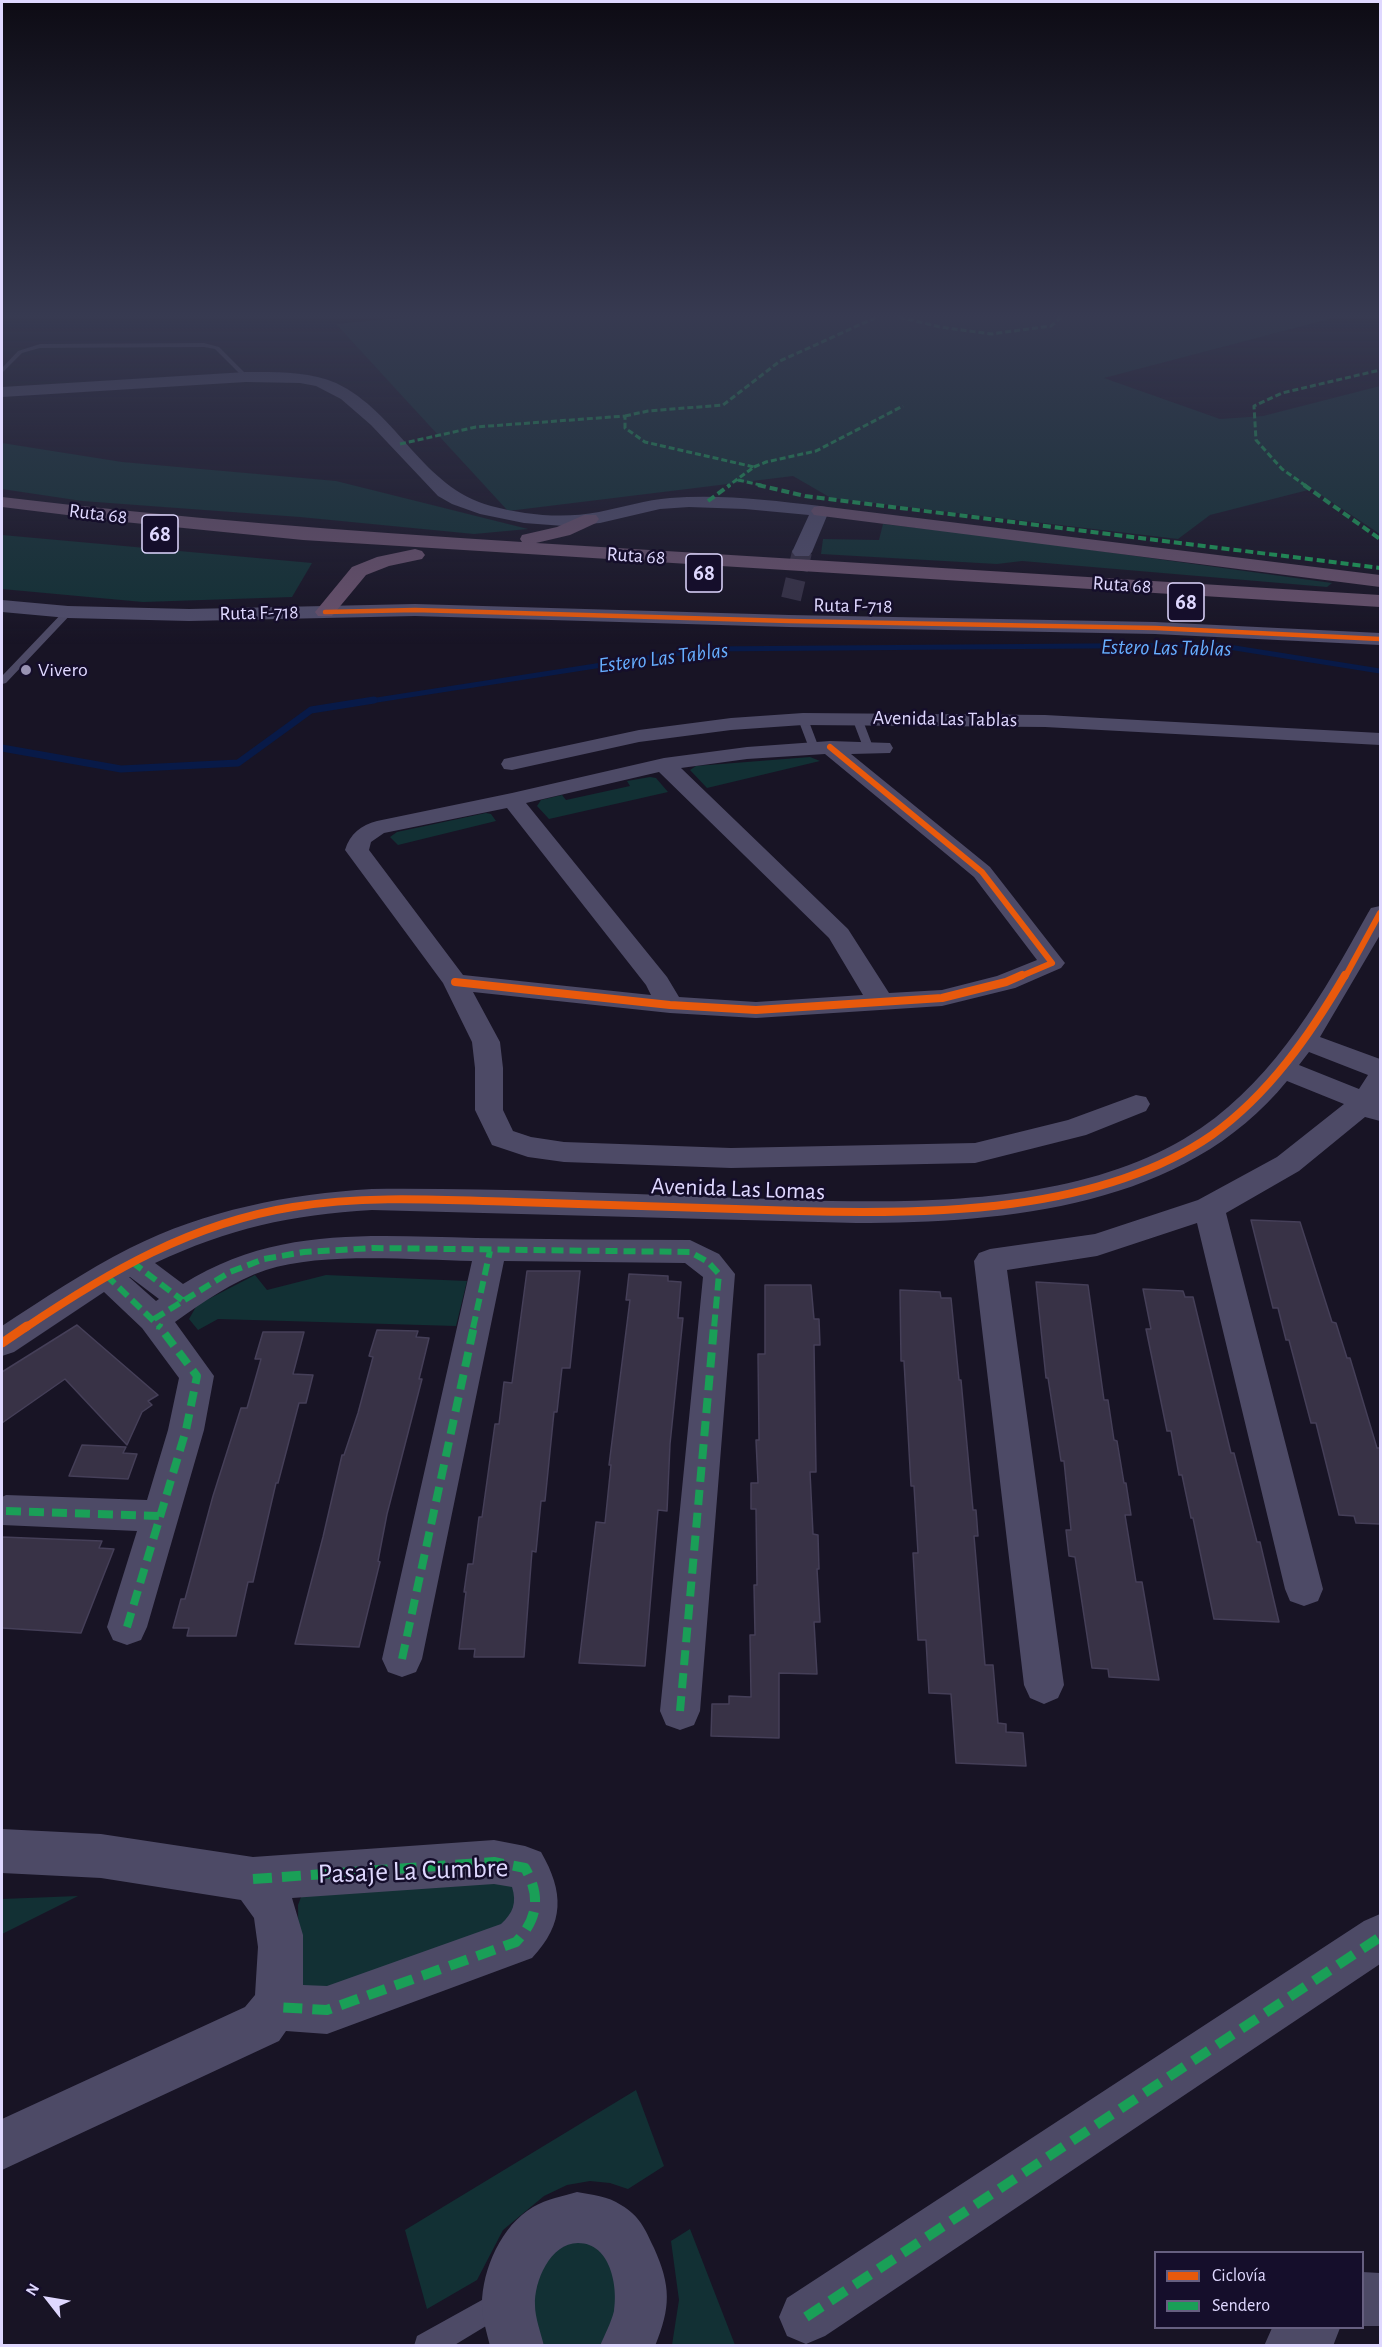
<!DOCTYPE html>
<meta charset="utf-8">
<style>
body{margin:0}
#map{position:relative;width:1382px;height:2347px;overflow:hidden;background:#181425;font-family:"Alegreya Sans",sans-serif}
canvas{display:block}
.frame{position:absolute;inset:0;border:3px solid #dfd8ff;pointer-events:none}
.legend{position:absolute;left:1154px;top:2251px;width:210px;height:78px;box-sizing:border-box;background:#150e2b;border:2px solid #665f80;margin:0;padding:8px 10px;list-style:none;font-size:18px;color:#dfd8ff}
.legend li{display:flex;align-items:center;gap:12px;height:30px}
.legend b{width:30px;border:2px solid #665f80}
.north{position:absolute;left:18px;top:2269px;width:60px;height:60px;-webkit-text-stroke:4px #150e2b;paint-order:stroke;rotate:301deg;font-size:16px;font-weight:700;line-height:24px;text-align:center;color:#dfd8ff}
.north::after{content:'';display:block;margin:auto;width:21px;height:27px;background:#dfd8ff;clip-path:polygon(50% 0,100% 100%,50% 72%,0 100%)}
</style>
<div id="map">
<canvas width="1382" height="2347"></canvas>
<div class="frame"></div>
<ul class="legend">
<li><b style="height:8px;background:#e8590c"></b>Ciclovía</li>
<li><b style="height:8px;background:#1a9f57"></b>Sendero</li>
</ul>
<div class="north">N</div>
</div>
<script>
const c = document.querySelector('canvas').getContext('2d');
c.lineJoin = 'round';
function fillPath(path, color) { c.fillStyle = color; c.fill(path, 'evenodd'); }
function stroke(path, color, width, dash) { c.strokeStyle = color; c.lineWidth = width; c.lineCap = dash ? 'butt' : 'round'; c.setLineDash(dash || []); c.stroke(path); }
function drawText(font, color, halo, rows, align = 'center') {
  c.font = font + ' "Alegreya Sans",sans-serif'; c.lineWidth = 5; c.setLineDash([]); c.textBaseline = 'middle'; c.strokeStyle = halo; c.fillStyle = color; for (const [text, x, y, turn = 0] of rows) {
    c.save(); c.translate(x, y); c.rotate((+turn || 0) * Math.PI / 180); c.textAlign = isNaN(turn) ? turn : align; if (halo) c.strokeText(text, 0, 0); c.fillText(text, 0, 0); c.restore();
  }
}
fillPath(new Path2D(`
 M409,317H1337L1104,378L1220,419L1263,416L1380,386V534L1312,489L1210,515L1178,539L831,498L793,476L508,511L336,324Z
 M2,443L122,462L336,481L528,529L474,534L300,517L82,501L2,489Z
 M883,524L990,536L1332,583L1327,587L1022,561L997,564L821,554L823,539L879,540Z
 M2,535L312,563L292,597L143,602L2,589Z
 M810,757L820,761L707,788L690,770L696,766Z
 M650,777L656,778L668,792L549,819L537,806L541,800L562,795L566,800L630,786L627,781Z
 M486,813L491,814L496,821L398,845L390,837L397,832Z
 M255,1275L267,1290L326,1275L467,1281L456,1326L218,1319L198,1330L189,1319L197,1305Z
 M509,1871L525,1916L315,2004L299,1990L298,1905L303,1892Z
 M78,1896L2,1934V1899Z
 M636,2090L664,2166L628,2189L610,2183L590,2181L567,2185L544,2196L503,2230L477,2280L427,2309L405,2230Z
 M690,2229L735,2345H672L679,2300L671,2241Z
 M575,2240L591,2243L604,2251L621,2282L610,2336L600,2345H545L540,2341L529,2288L546,2255Z`), '#123034');
stroke(new Path2D(`
 M364,702L705,649L1216,645L1380,671`), '#081a48', 5);
stroke(new Path2D(`
 M2,748L121,769L238,763L311,710L374,700`), '#081a48', 7);
const building = new Path2D(`
 M1251,1220L1300,1222L1332,1322L1336,1323L1347,1358H1350L1377,1448H1380V1524L1356,1523L1354,1516L1339,1515L1316,1423H1311L1289,1340H1286L1278,1308H1273Z
 M527,1271H580L570,1368H562L557,1412H554L545,1501H541L536,1552L532,1551L524,1657H474L475,1649H459L466,1592H464L468,1564H473L479,1517H482L495,1424H499L504,1382L512,1383Z
 M629,1274L668,1276V1281L681,1282L678,1318H683L670,1444L667,1511L658,1510L645,1666L579,1663L596,1522L605,1523L611,1465H609L630,1300H626Z
 M1036,1282L1088,1285L1104,1400H1108L1114,1440L1117,1441L1124,1483H1126L1131,1515H1125L1136,1582H1142L1159,1680L1109,1677L1108,1669L1092,1668L1075,1557L1069,1556L1066,1530H1071L1064,1461H1061L1048,1378H1046Z
 M765,1285H811L814,1319H819L820,1345H814L816,1472H810L813,1534L818,1535L819,1569H817L820,1622H814L817,1674L779,1673V1738L711,1736L712,1704H729V1696L751,1697L750,1635H755L754,1585H757L756,1509H751V1483H758L756,1440H759L758,1354H765Z
 M1143,1289L1183,1291L1185,1297H1193L1231,1453H1234L1257,1542H1260L1279,1622L1214,1619L1193,1518H1191L1182,1475H1179L1171,1431H1167L1146,1329H1151Z
 M900,1290L940,1292L941,1298H951L959,1380H961L973,1510H976L978,1536H974L985,1665H993L998,1723L1006,1724V1732L1023,1733L1026,1766L956,1763L951,1694L929,1693L926,1640H918L913,1553H918L914,1486H911L904,1361H901Z
 M77,1325L158,1395L148,1401L152,1405L142,1412L127,1445L65,1379L2,1423V1372Z
 M377,1330L418,1331L416,1337L429,1338L419,1379H422L387,1514L378,1561L380,1562L359,1647L295,1644L323,1537L342,1455H344L358,1413L373,1357L369,1356Z
 M263,1332H304L293,1374L313,1375L306,1403H299L278,1483H276L253,1582H248L236,1636H187L189,1628H173L181,1599H185L213,1496L241,1408H247L261,1359H255Z
 M82,1445L126,1447L123,1453L137,1454L128,1479L69,1476Z
 M2,1537L102,1541L99,1548L114,1549L81,1633L2,1628Z`);
fillPath(building, '#383246');
stroke(building, '#453f58', 1.5);
stroke(new Path2D(`
 M791,599L802,552`), '#363146', 20, [20, 10]);
fillPath(new Path2D(`
 M204,343L219,347L248,376V378H244L215,349L204,347L40,348L22,353L2,373V368L18,351L40,344Z
 M65,610L73,612L6,683L2,684V676Z
 M857,715L862,718L873,747L872,749H864L863,747L852,718Z
 M803,716L808,719L819,748L818,750L814,751L809,748L798,719Z
 M500,2290L509,2294L513,2303L509,2312L453,2346H414L417,2336Z`), '#4d4a66');
fillPath(new Path2D(`
 M803,713L1045,715L1380,733V745L1045,727L803,725L731,730L639,742L512,770L504,769L501,764L504,759L639,730L731,718Z
 M830,741L890,743L893,748L890,753L851,754L990,867L1061,958L1065,963L1061,968L1015,988L942,1006L756,1018L670,1013L473,992L500,1042L503,1068V1110L513,1131L531,1137L564,1142L731,1148L975,1143L1068,1120L1136,1095L1146,1097L1150,1104L1146,1111L1086,1135L975,1163L731,1168L564,1162L528,1157L492,1145L475,1110V1068L472,1042L443,983L345,850C350,834 361,825 377,821L512,793L664,758L747,747ZM825,754L974,877L1037,960L997,976L942,990L889,993L848,929L681,768L747,759ZM659,772L829,938L863,995L756,1002L679,997L667,977L526,803ZM507,808L646,985L651,995L463,975L369,850L371,842L384,833Z
 M1380,906V935L1320,1037L1380,1059V1121L1365,1117L1299,1171L1226,1213L1323,1589L1318,1601L1304,1606L1290,1601L1285,1589L1197,1223L1097,1256L1007,1270L1064,1685L1058,1698L1044,1704L1030,1698L1024,1685L974,1261L979,1253L990,1249L1095,1234L1198,1200L1277,1157L1344,1104L1287,1081C1185,1207 1007,1223 856,1223L372,1210C290,1215 230,1228 155,1263L183,1284C276,1226 371,1236 476,1238C547,1239 619,1240 690,1240L719,1254L735,1274L700,1711L694,1725L680,1730L666,1725L660,1711L703,1277L685,1263L504,1261L422,1659L416,1672L402,1677L388,1672L382,1659L472,1261C412,1260 322,1252 266,1270C233,1281 203,1302 175,1322L214,1376L204,1430L147,1627L141,1640L127,1645L113,1640L107,1627L137,1531L2,1525V1497L6,1495L147,1500L168,1430L179,1378L142,1328L104,1292L14,1352L2,1356V1326C43,1299 85,1271 130,1248C206,1210 288,1194 372,1189C486,1188 600,1193 714,1197C866,1202 1069,1218 1201,1128C1277,1076 1324,992 1368,913L1371,908ZM1309,1052L1368,1075L1359,1089L1299,1065ZM129,1277H130L159,1299L156,1301Z
 M2,1829L101,1834L253,1857L494,1840L525,1846L541,1852C564,1892 565,1923 532,1958L327,2034L286,2031L279,2041L2,2170V2119L245,2007L255,1995L258,1947L254,1918L241,1900L101,1878L2,1873ZM494,1884L512,1887C517,1903 513,1913 501,1924L327,1986L303,1985V1935L292,1898Z
 M1380,1914V1964L825,2336L806,2344L787,2336L779,2317L787,2298L1364,1921Z
 M577,2192C592,2195 608,2196 621,2205C640,2216 645,2229 654,2248C671,2286 671,2307 655,2346H600C605,2334 611,2323 614,2311C618,2287 611,2243 578,2243C550,2243 534,2282 535,2305C535,2318 541,2333 544,2346H490C487,2333 482,2318 482,2305C482,2269 502,2225 533,2207C547,2199 563,2196 577,2192Z
 M1362,2272L1380,2273V2326H1362Z
 M1272,2328H1340L1333,2346H1264Z`), '#4d4a66');
fillPath(new Path2D(`
 M246,372C276,372 308,371 336,383C399,413 421,487 491,506C525,515 563,519 599,512C623,507 646,500 670,498C720,494 770,500 820,506L826,507L829,511L812,552L809,556H795L792,552L809,515L745,509L689,507L660,509L600,523L564,526L524,523L480,514L452,504L438,496L371,425L341,399L316,386L300,383L246,382L2,397V387Z
 M2,600L68,606L189,609L415,604L789,615L1155,622L1380,633V645L1155,634L789,627L415,616L189,621L68,618L2,612Z`), '#504d6b');
fillPath(new Path2D(`
 M2,497C176,518 347,531 522,542L520,539L522,535L557,527L584,515H596L599,519L596,523L570,535L536,543L1380,595V607L303,540L124,522L2,507Z
 M820,506L1380,575V587L814,515L811,511L814,507Z
 M415,549L422,551L425,555L422,559L389,566L366,575L332,616H318L315,612L352,567L377,557Z`), '#68516c');
stroke(new Path2D(`
 M899,317L940,327L991,334L1051,326L1061,317
 M625,416L648,411L723,405L780,361L877,317
 M400,444L476,427L625,416V428L645,442L754,467L728,486
 M754,467L766,462L816,451L903,406
 M738,480L765,486
 M1306,486L1282,469L1256,440L1254,406L1282,393L1380,370`), '#1a9f57', 3, [6, 3]);
stroke(new Path2D(`
 M758,485L805,496L1380,568
 M1304,485L1380,539
 M708,501L730,485`), '#1a9f57', 4, [8, 4]);
stroke(new Path2D(`
 M132,1262L182,1300
 M106,1275L161,1328
 M154,1319L230,1272L264,1259L304,1252L373,1248L690,1252L708,1262L719,1274L714,1328
 M473,1328L490,1251`), '#1a9f57', 6, [12, 6]);
stroke(new Path2D(`
 M6,1511L160,1516
 M127,1627L186,1430L197,1376L159,1326
 M402,1659L474,1326
 M680,1711L714,1326`), '#1a9f57', 8, [15, 8]);
stroke(new Path2D(`
 M253,1879L494,1862L525,1868C541,1896 538,1919 516,1942L327,2010L275,2007
 M806,2317L1380,1937`), '#1a9f57', 10, [19, 10]);
stroke(new Path2D(`
 M325,612L415,610L789,621L1155,628L1380,639`), '#e8590c', 4.5);
stroke(new Path2D(`
 M830,747L982,872L1052,963L1019,977
 M1345,977L1380,913`), '#e8590c', 6);
stroke(new Path2D(`
 M455,982L670,1005L756,1010L942,998L1006,982L1022,975
 M25,1328C108,1272 192,1223 293,1207C367,1195 442,1200 516,1202C610,1205 704,1208 798,1211C930,1215 1099,1213 1212,1135C1269,1094 1310,1035 1345,975`), '#e8590c', 8);
stroke(new Path2D(`
 M2,1343L27,1326`), '#e8590c', 9);
const sky = c.createLinearGradient(0, 0, 0, 645);
sky.addColorStop(0, '#0d0b14');
sky.addColorStop(0.49, '#373a51');
sky.addColorStop(1, '#373a5100');
c.fillStyle = sky;
c.fillRect(0, 0, 1382, 645);
for (const [x, y, r, color] of [
 [26,670,6,"#9993b3"]
]) { const dot = new Path2D(); dot.arc(x, y, r, 0, 2 * Math.PI); c.fillStyle = color; c.fill(dot); stroke(dot, '#150e2b', 2); }
drawText('20px', '#dfd8ff', '#150e2b', [
 ["Ruta 68",98,514,7],
 ["Ruta 68",636,556,4],
 ["Ruta 68",1122,585,4],
 ["Ruta F-718",853,606,1],
 ["Ruta F-718",259,613,-1],
 ["Avenida Las Tablas",945,719,1]
]);
drawText('20px', '#dfd8ff', '#150e2b', [
 ["Vivero",38,670]
], 'left');
for (const [x, y, w] of [
 [160,534,36],
 [704,573,36],
 [1186,602,36]
]) { const box = new Path2D(); box.roundRect(x - w / 2, y - 19, w, 38, 4.5); c.fillStyle = '#150e2b'; c.fill(box); stroke(box, '#dfd8ff', 1.5); }
drawText('bold 22px', '#dfd8ff', null, [
 ["68",160,534],
 ["68",704,573],
 ["68",1186,602]
]);
drawText('italic 22px', '#66aeff', '#150e2b', [
 ["Estero Las Tablas",1166,648,1],
 ["Estero Las Tablas",663,658,-7]
]);
drawText('24px', '#dfd8ff', '#150e2b', [
 ["Avenida Las Lomas",738,1189,2]
]);
drawText('28px', '#dfd8ff', '#150e2b', [
 ["Pasaje La Cumbre",413,1871,-2]
]);
</script>
